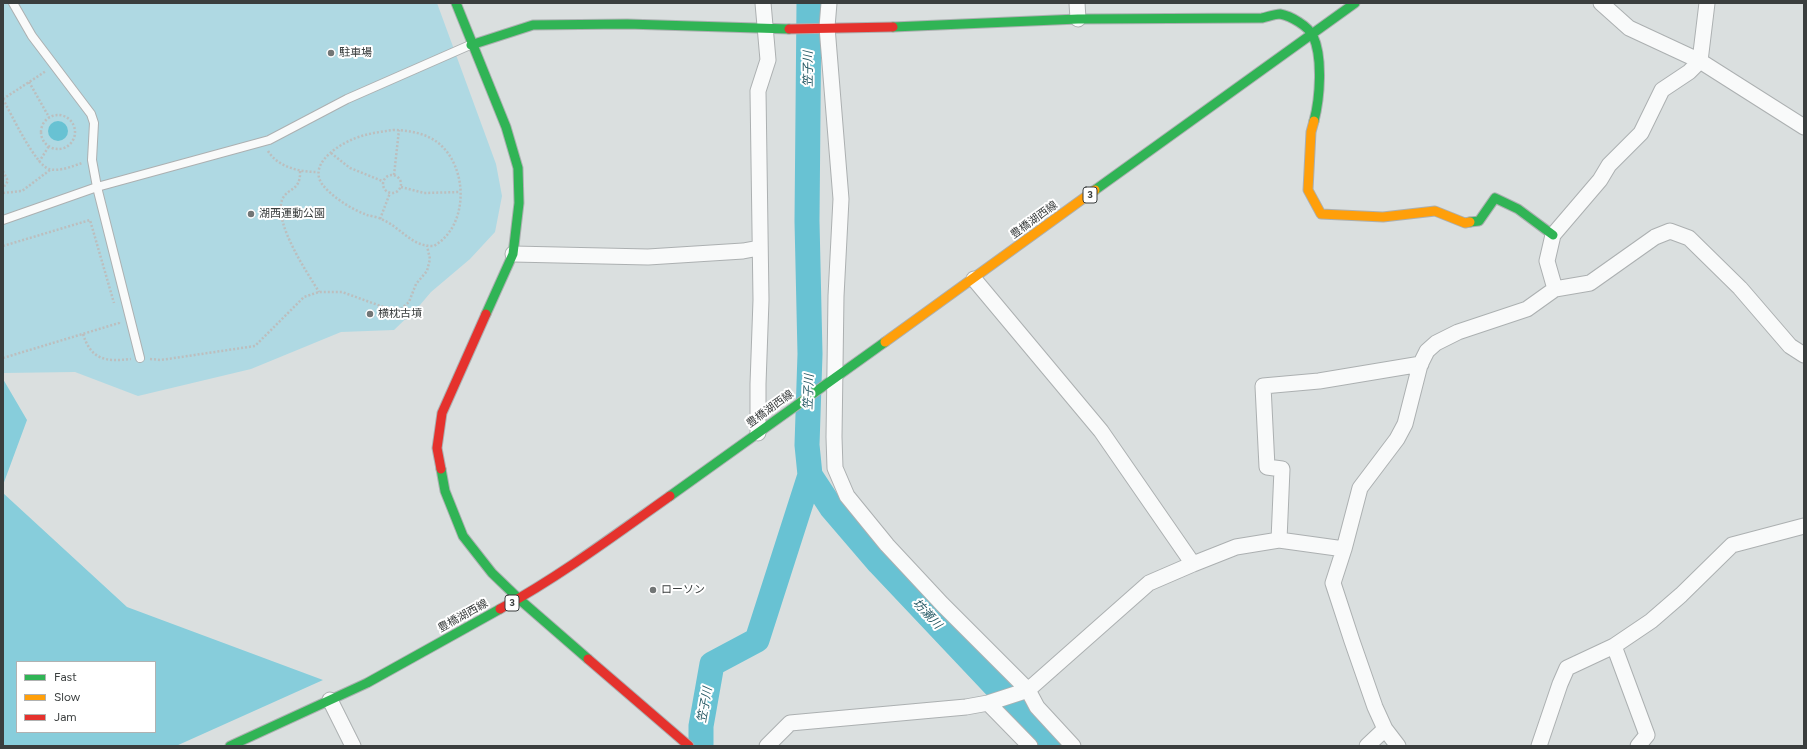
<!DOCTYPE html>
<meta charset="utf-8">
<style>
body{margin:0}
#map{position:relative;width:1807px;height:749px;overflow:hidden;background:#dadfdf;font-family:Figtree,sans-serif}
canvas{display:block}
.frame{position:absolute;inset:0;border:4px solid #3a3e3e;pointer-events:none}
.legend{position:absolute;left:16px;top:661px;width:140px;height:72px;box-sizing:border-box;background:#fff;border:1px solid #b0b2b2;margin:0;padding:5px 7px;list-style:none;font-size:12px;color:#3a3e3e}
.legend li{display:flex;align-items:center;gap:8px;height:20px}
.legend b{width:20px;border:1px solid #b0b2b2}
</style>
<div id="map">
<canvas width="1807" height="749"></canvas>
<div class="frame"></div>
<ul class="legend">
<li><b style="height:5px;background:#30b455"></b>Fast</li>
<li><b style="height:5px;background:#ff9f0a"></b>Slow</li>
<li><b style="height:5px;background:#e5322d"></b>Jam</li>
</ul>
</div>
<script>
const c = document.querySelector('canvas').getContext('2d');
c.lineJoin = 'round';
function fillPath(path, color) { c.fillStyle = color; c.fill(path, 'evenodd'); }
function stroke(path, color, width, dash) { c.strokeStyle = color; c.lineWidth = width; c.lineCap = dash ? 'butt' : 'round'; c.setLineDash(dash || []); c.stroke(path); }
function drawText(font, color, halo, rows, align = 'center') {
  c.font = font + ' Figtree,"Noto Sans JP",sans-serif'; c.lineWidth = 4; c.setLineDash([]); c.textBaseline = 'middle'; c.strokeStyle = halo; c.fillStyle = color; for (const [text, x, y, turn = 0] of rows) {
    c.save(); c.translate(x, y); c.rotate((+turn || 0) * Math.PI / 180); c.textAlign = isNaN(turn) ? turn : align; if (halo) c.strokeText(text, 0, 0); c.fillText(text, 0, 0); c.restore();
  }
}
fillPath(new Path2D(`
 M3,3H437L496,164L502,196L495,232L470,259L431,292L420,305L394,330L341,332L251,369L138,396L75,372L3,373Z`), '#afd9e3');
fillPath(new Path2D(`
 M3,379L27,420L3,485Z
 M3,493L127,607L323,680L176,746H3ZM17,662H155V732H17Z`), '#87cddb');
fillPath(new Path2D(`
 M48 131a10 10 0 1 1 20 0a10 10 0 1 1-20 0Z`), '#68c2d3');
stroke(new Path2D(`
 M810,475L831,507L879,563L1052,746
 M701,746V726L712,664L757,640L810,475L807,445L810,354L807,221L809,3`), '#68c2d3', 25);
const lane = new Path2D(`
 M3,220L97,187L92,160L94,123L91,114L32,36L13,3
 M140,358L97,187L269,140L347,99L470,45`);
const street = new Path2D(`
 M829,3L827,27L841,199L836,296L834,437L835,468L847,496L887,545L942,604L1028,690L1037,707L1073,746
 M1077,3L1078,19
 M1601,3L1629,28L1700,61L1804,127
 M513,254L648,257L743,251L759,248
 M974,279L1101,431L1193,564
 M1555,289L1547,261L1553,235L1600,180L1609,165L1641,133L1662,90L1689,72L1700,61L1707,3
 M758,433V384L761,300L758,91L768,60L763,3
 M1279,540L1282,469L1267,467L1263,386L1319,381L1421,364
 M1614,646L1647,735L1638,746
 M330,700L353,746
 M988,703L1030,746
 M767,746L790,723L966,707L988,703L1028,690L1149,583L1193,564L1236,547L1279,540L1344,549
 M1367,746L1385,729
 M1398,746L1385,729L1375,707L1352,641L1333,583L1344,549L1360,488L1397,439L1405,424L1420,365L1427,351L1436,343L1458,332L1527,309L1555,289L1590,283L1655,237L1670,231L1689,238L1740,288L1790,346L1804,355
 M1539,746L1560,684L1567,668L1614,646L1651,621L1681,595L1732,545L1804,526`);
const fast = new Path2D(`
 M456,3L506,127L518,168L519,203L513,254L486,314
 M893,27L1078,19L1262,18C1267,17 1275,14 1280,14C1291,16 1308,26 1313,36C1323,57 1320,98 1314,121
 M471,45L533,25L627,24L789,29
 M1095,190L1355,3
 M1470,222L1479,221L1495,198L1518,209L1553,235
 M441,469L445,491L463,536L492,573L519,599L588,659
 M670,496L885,342
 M230,746L367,683L500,609`);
const slow = new Path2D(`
 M1314,121L1311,132L1308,190L1321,214L1383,217L1435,211L1465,223L1470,222
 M885,342L1095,190`);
const jam = new Path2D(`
 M789,29L893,27
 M441,469L437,448L442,413L486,314
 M500,609C560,576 615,535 670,496
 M588,659L689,746`);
stroke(lane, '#acb0b1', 10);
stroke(street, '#acb0b1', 17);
stroke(fast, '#acb0b1', 11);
stroke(slow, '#acb0b1', 11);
stroke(jam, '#acb0b1', 11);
stroke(new Path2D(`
 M29,82L49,117
 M3,99C10,112 36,166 49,169C59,172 73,166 82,163
 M3,99L46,71
 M41 132a17 17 0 1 1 34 0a17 17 0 1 1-34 0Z
 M393,130C407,130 425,133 437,142C468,165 470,225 434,246C411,247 401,227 381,219C377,217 371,216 367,215C351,209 332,197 322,184C309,165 335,147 351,140C364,134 379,132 393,130Z
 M268,151C278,167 299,172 317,172
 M331,153L350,168L382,181
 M39,162L49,146
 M3,171L8,181L3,188
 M300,171C301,192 287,187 282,200C274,224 307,272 319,292
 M383 184a9 9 0 1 1 18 0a9 9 0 1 1-18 0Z
 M394,175L399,130
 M401,187L424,193L460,192
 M3,193L22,191L50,170
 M380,219L390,193
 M3,246L90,220L114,303
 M83,334C91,360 106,362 131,359
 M3,358L119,323V321
 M150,359L161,360L255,346L304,297L319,292H342L389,309H401L409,302L416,284L427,271L430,259L427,246`), '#bcbebe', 2.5, [2, 2]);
stroke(lane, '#f9fafa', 8);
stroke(street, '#f9fafa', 15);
stroke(fast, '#30b455', 9);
stroke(slow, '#ff9f0a', 9);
stroke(jam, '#e5322d', 9);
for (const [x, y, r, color] of [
 [331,53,4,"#727676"],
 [251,214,4,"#727676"],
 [370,314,4,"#727676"],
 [653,590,4,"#727676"]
]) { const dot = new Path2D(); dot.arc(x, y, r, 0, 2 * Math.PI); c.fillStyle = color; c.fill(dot); stroke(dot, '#fff', 1.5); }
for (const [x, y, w] of [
 [1090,195,14],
 [512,603,14]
]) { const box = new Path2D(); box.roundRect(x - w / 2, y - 8, w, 16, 3); c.fillStyle = '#fff'; c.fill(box); stroke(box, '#3a3e3e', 1); }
drawText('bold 10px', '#3a3e3e', null, [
 ["3",1090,195],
 ["3",512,603]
]);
drawText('11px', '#3a3e3e', '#fff', [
 ["駐車場",339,53],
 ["湖西運動公園",259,214],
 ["横枕古墳",378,314],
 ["ローソン",661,590]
], 'left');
drawText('11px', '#3a3e3e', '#fff', [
 ["豊橋湖西線",1034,220,-36],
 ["豊橋湖西線",770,409,-36],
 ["豊橋湖西線",463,616,-29]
]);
drawText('italic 12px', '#285b66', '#fff', [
 ["笠子川",808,69,-90],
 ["笠子川",809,392,-88],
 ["坊瀬川",927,614,47],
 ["笠子川",705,705,-80]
]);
</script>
